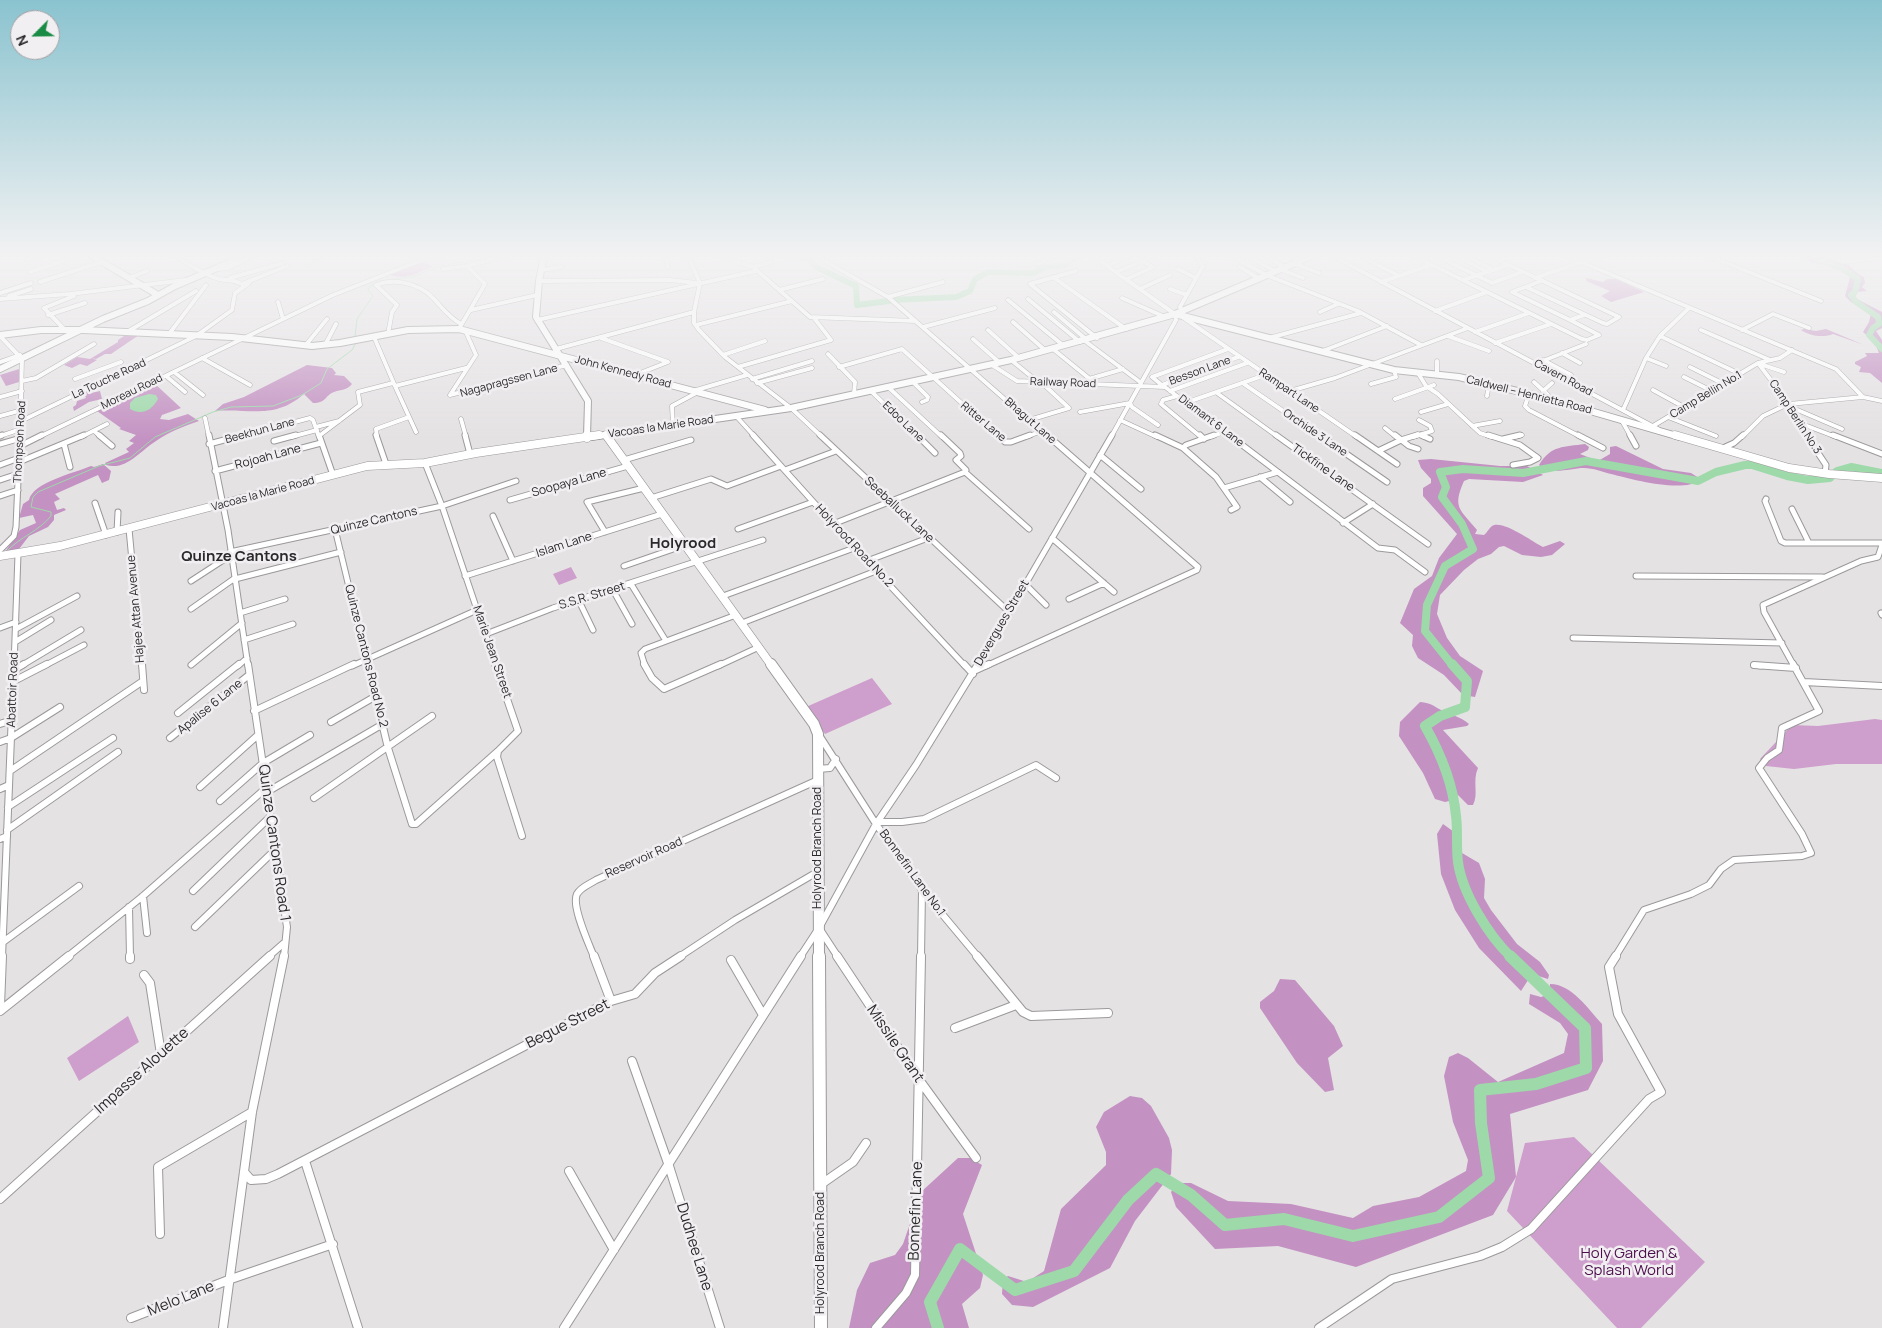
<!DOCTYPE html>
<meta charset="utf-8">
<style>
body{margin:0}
#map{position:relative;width:1882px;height:1328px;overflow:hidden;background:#e5e2e4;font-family:Manrope,sans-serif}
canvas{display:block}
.north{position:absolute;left:10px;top:10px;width:50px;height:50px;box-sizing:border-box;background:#f2eff2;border:1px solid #a2a0a2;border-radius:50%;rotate:247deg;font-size:14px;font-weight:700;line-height:20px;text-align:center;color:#2b2a2b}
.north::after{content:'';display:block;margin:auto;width:18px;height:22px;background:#1a8b44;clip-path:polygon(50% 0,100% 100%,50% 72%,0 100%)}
</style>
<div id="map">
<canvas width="1882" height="1328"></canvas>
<div class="north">N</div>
</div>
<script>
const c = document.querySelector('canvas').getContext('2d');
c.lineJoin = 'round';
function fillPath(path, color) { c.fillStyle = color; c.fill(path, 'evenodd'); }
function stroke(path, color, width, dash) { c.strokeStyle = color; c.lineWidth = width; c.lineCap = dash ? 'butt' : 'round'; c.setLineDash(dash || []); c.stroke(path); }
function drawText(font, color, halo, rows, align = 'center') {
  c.font = font + ' Manrope,sans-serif'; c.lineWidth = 5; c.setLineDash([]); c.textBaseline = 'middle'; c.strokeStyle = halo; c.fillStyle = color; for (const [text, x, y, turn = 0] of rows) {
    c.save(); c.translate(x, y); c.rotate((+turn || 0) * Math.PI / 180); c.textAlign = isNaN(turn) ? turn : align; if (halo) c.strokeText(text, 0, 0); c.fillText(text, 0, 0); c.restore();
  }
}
fillPath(new Path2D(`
 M423,261L433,267C412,274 407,282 385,273Z
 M571,567L577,578L559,585L553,574Z
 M872,678L892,704L825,734L806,707Z
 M1875,719L1882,720V764H1836L1794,769L1766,766L1760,759L1792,725L1818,726Z
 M128,1016L139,1042L79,1081L67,1058Z
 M1574,1137L1705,1262L1641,1328H1617L1507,1211L1525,1143Z`), '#ce9ecc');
fillPath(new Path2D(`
 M1807,256C1821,256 1840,256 1851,267C1855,272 1858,274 1864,277L1865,283L1862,287L1867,291L1857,292L1855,298L1882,312V328L1876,331L1882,340V383L1870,373L1859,372L1861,367L1855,364V362L1867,356L1865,353H1879L1875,343L1863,332L1869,322L1871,313L1851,302L1845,296L1850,277L1839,270L1826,265L1812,263L1805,259Z
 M1586,278L1603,282L1607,279H1616L1644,292L1611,302L1601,296L1610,291L1586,281Z
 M1804,329L1816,331L1826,329L1864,345L1833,334C1824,338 1809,336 1801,330Z
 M127,334L139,335L111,354H105L96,359L91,358L97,360L87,366L80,364L72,368L64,365L77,357L90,359L118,342V340Z
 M307,365L332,368L336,373L334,375L344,376L352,384C346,391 342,389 334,392C324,396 327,403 313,403L304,394C274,420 250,408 215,411L223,404L244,397Z
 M19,369V382L6,386L0,375Z
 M154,383L181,408L162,415L160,419L169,420L188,414L199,421C184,426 169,432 156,441C140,451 126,471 106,465L105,463L129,452L126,449L134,443L129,441L136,435L119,429L121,428L97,411Z
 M90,390L91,393L100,391L102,399L89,402L74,411L73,407L76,405L77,401L86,398L85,396L75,399V397Z
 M1585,444L1589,447L1588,450L1580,454L1598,461L1610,454V447L1616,446L1663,469L1691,473L1702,480C1681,493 1635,480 1611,474C1603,472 1593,468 1584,468C1570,468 1551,476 1539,465C1551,445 1564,447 1585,444Z
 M1431,459L1500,466H1527L1543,475L1523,482L1469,479L1464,481C1452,508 1460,509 1477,530L1475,534L1484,535C1487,533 1489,528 1492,526C1502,519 1533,542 1543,547L1560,541L1565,544L1552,555L1541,557L1522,555L1504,546L1499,547L1491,554L1478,559L1464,570L1440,595L1437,614L1447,638L1460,656L1483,671L1475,697L1463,695L1444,675L1418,658L1412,646L1413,635L1400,623L1414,589L1432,576L1439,558L1457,534L1423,496V488L1431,483V479L1421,468L1418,460Z
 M103,464L111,471L109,480L102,483L98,475L55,494L60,499L54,502L57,510L64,508L66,510L54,515V520L48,527L29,536L19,549L5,552L20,530L36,523L33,515L19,518L23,504L29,500C33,482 75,473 91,466L94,467Z
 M1420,702C1432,703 1433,706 1443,711C1454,716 1459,716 1469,724L1467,726L1443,730L1478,768C1472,781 1479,794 1473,805H1468L1458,795L1453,800L1445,802L1435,799L1423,773L1399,736L1400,722Z
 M1443,824L1457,834L1462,853L1479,863L1485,879L1484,898L1491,910L1517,944L1540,962L1549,975L1548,979L1532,974L1521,991L1479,948L1455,910L1441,874L1437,834Z
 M1280,979L1295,980L1334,1026L1343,1046L1328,1058L1334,1090L1325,1092L1297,1063L1260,1008V1002L1274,991Z
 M1550,984C1572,984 1588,1009 1602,1024L1603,1061L1588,1090L1510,1114L1516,1177L1493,1215L1356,1267L1278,1246L1215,1249L1176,1207L1171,1192L1178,1183H1191L1228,1201L1291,1204L1353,1218L1373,1206L1419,1197L1466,1171L1468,1160L1453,1122L1444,1076L1449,1057L1458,1053L1468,1058L1498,1082L1564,1053L1568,1034L1560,1023L1529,1004L1530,994L1541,997L1550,994Z
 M1130,1096L1142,1098L1151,1106L1169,1138L1172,1150L1171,1174L1135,1221L1110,1268L1033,1307L1012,1305L1002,1294L1003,1280L1008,1276L1027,1282L1044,1271L1061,1209L1106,1165V1152L1096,1127L1104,1112Z
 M958,1158H970L982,1165L963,1214L983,1275L980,1288L962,1304L969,1328H849L857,1290L870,1263L895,1255L903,1244L921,1192Z`), '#c391c2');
fillPath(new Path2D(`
 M149,394L156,395L158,399C152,410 142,416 130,409V403L135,398Z`), '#9ed9aa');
stroke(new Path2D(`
 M306,268L323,256
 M355,336L357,319L373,296L368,290L370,286L380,281L412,277L440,266L488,258
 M7,551C20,537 39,531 51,516V512L31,507L33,497L38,492L99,466L130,458L155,437L213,412L231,407L273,406L302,395L321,383L327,369L352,350L356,343`), '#9ed9aa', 1);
stroke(new Path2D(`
 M784,256L809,259L816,267L856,286L857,305L889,301
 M1817,256V259L1843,269L1858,279L1855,292L1851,295L1856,302L1878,317L1879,324L1873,328L1869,335L1882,349
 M893,300L956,297L970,291L975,279L988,272L1033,273L1046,267L1065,265L1078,256`), '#9ed9aa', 6);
stroke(new Path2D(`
 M1453,666L1425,631L1427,605L1445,566L1473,549L1462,524L1442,497L1446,487L1440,472L1463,469L1523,473L1586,461L1698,481L1716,472L1745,465H1752L1787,476L1808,480L1830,478L1837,471L1851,467L1882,473`), '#9ed9aa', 8);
stroke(new Path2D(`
 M1452,664L1467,681L1465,707L1440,716L1425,726C1441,754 1453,783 1456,816C1458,831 1456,846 1458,862C1462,893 1489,936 1511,957`), '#9ed9aa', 10);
stroke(new Path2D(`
 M938,1328L930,1302L960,1249L1015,1290L1074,1271L1128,1200L1156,1174L1191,1195L1225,1225L1284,1219L1353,1236L1439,1217L1489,1178L1481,1123L1480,1090L1536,1084L1586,1068L1585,1028L1510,956`), '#9ed9aa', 12);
const streetFar3 = new Path2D(`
 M175,256C189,264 203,275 219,279C228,281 232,279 242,284L287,266
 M417,256L422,260L441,256
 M665,256L668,267
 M688,256L700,283L694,312V323L699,330L725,357L791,408L822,437
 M721,256L753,267L810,317L916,321
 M816,256L888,297L1048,437
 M1093,256L1175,314L1176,320L1111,437
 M1247,256L1275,271
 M1266,256L1284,267
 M1292,256L1300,260
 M1333,256L1658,429
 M1361,256L1399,276
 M1414,256L1582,339L1587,340L1599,335L1570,320
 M1437,256L1492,283L1522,272
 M1456,256L1488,272
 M1466,256L1494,270
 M1490,256L1619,317
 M1567,256L1836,369L1863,397
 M1709,256L1821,301
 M1828,256L1843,262L1882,258
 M1234,257L1266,275L1358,311L1421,345
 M27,260L40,256
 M1293,263L1319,273
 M1038,264L1050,257L1071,256
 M467,266L505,256
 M1107,266L1129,256
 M753,267L771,262L770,256
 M1240,267L1258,278
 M218,269L228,268L253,256
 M443,269L467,266L485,284L460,327
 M1178,269L1196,278
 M1279,269L1303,278
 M542,270L561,267
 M1076,271L1030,284L1097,338
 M30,272L78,256
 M1116,272L1152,257
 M1053,277L1126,329
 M129,278L147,271
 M230,278L283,263
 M1535,278L1599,256
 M1127,279L1153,267L1142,261
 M1463,280L1508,265
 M539,281L670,280L697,283
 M1541,281L1512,292L1570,320L1584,315
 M40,282L101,262
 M1381,282L1431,265
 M1526,287L1603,323L1607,324L1619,317
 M1140,289L1170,275
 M1170,289L1187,295
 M779,290L823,279
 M0,293L31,283
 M9,296L31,289
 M888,297L943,282
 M1122,298L1165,317
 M0,299L70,294L185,280
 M1028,299L1080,342
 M1008,300L1064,346
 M278,302L283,319
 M471,310L537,295
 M1182,311L1180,307L1203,266L1196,256
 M1435,311L1487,292
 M1054,312L1087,340
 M1320,312L1338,304
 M48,315L85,303
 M1181,316L1357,437
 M537,320L756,271
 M1013,322L1046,351
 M696,325L792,301
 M923,327L995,308
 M64,329L44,308L74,296
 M465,330L476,355L450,395L567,365
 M988,330L1019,358
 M1701,330L1770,360
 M1742,330L1773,314L1809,328
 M127,332L196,291
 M1475,332L1529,313
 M169,334L206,285
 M388,334L392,312L397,305L376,285C394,278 418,283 432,297C442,307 448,317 461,324
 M0,336L22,359L20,437
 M1448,336L1489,351
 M1660,336L1740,374
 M374,337L395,386L466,368
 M601,338L668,362L635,375
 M1269,338L1361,313
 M973,339L1000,363
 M1085,341L1140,382
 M1495,343L1551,324
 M325,345L336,324
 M305,346L327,319
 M556,349L694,312
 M1053,349L1096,384
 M1320,352L1387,326
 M1562,353L1580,363
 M828,354L855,382L854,394
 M723,355L765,341
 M202,358L250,385
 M1646,358L1660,336L1689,308
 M1011,360L1038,382
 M1543,360L1571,375
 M1437,361V375
 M0,362L20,355
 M1758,363L1789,404L1786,405L1807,437
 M1535,364L1586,344
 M1760,364L1784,372
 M992,365L1017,381L1165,387L1231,437
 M738,367L831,340L814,318
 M839,367L902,349L999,437
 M1690,367L1724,384
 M174,372L203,395
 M1418,373L1426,386L1438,394L1480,433L1492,437
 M166,376L185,392
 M1684,377L1712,391
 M75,379L121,362
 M752,379L812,361
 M1089,379L1123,369
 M22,381L36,378L94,344
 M913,382L928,397L927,400L922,402
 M1534,382L1548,395L1547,398
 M757,383L812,368
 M1244,384L1321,437
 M1371,384L1396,377L1394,370
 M1162,385L1238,357
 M395,386L416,432
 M1163,386L1152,377L1228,349
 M888,387L942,437
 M1653,390L1684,407
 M693,391L747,375
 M871,391L918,437
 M1170,391L1247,363
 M1290,391L1335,378L1468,328
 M1543,391L1552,383
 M1217,393L1278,437
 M1529,394L1525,406L1529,410L1581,437
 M1177,396L1163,400L1161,404L1201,437
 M1487,396L1489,384
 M0,397L22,391
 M1395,399L1434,385
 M1185,403L1265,375
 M1789,404L1863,397L1882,401
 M1623,410L1646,358L1666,366
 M1080,412L1130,403L1132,407L1158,425
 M1421,412L1448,404
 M0,416L22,410
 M736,416L755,437
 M1668,417L1716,436
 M205,418L209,437
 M461,419L466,437
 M1621,419L1631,437
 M1029,420L1069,408L1041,382
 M1120,420L1157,437
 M21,421L196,336L232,310L235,293L249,283
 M1797,422L1836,437
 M673,426L672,406L698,392
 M1472,426L1500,421
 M1653,426L1758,363L1780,358L1792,350
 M316,427L339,421
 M1385,428L1396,437
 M94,431L101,437
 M1418,434L1424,437
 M0,436L18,430L21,431
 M319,436L360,405L358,392L393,383
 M39,437L333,295L422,260
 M81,437L107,424
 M238,437L310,418L313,420L319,437
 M291,437L317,430
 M377,437L376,429L409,417
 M1026,437L1042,431
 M1210,437L1224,432
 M1413,437L1432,431L1430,426L1419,420
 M1514,437L1522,435
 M1742,437L1763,416L1786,405L1842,429`);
const streetFar2 = new Path2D(`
 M99,435L112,446
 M209,435L228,530L248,666
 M319,435L333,475
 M376,435L386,464
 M465,435L470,454
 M753,435L853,546L965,666
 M820,435L1008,611
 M917,435L935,453
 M941,435L960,453L961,456L956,460L966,470L965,472L1029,529
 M998,435L1005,442H1011L1030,435
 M1155,435L1183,448L1216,477L1237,507L1231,510
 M1200,435L1204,439
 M1229,435L1378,548L1395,550L1425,572
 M1276,435L1428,544
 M1319,435L1387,482
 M1355,435L1397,464
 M1395,435L1409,446L1418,449
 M1421,435L1430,439
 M1488,435L1520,445L1538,458L1530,462L1513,465
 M1578,435L1603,448
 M1630,435L1636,446
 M1806,435L1826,465L1825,474
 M1833,435L1882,454
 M0,436L2,435
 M1503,439L1520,435
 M274,441L296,435
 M0,444L21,438
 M64,444L70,467
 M209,444L243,435
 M20,446L42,435
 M1183,448L1186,445L1214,435
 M1723,448L1734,443L1743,435
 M1378,451L1401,440L1417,435
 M1100,455L1141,489
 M624,460L691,440
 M19,462L84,435
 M425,463L442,506L496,666
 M0,465L19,458
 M785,470L836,451
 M215,471L321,443
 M1260,477L1290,502
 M0,480L18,474
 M1224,488L1278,472
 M0,496L18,490
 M651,498L711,479L727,486L781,466
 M1766,499L1765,501L1781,541L1785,543H1809
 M510,500L628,466
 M95,503L106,535
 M1792,509L1809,543H1882
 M493,516L513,561
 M1343,523L1373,504
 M833,524L965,472
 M129,529L142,666
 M335,529L368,666
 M738,529L813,502
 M117,532L118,512
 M605,532L587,502L644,488
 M1052,538L1114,592
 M0,550L14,536L16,527L20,435
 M230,552L442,506L516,481
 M867,561L928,538
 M624,566L685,545
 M465,576L662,514
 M1636,576L1823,577
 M235,579L341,552
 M191,581L231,555
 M1024,583L1046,605
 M631,584L666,641
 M613,590L632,624
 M723,596L854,548
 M1069,599L1104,583
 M579,601L593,630
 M191,609L235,578
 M240,613L285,599
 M1881,613L1882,615
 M742,623L876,571
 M0,628L16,622
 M16,629L77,596
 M486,634L553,608L763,540
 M1573,638L1782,643
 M244,640L293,624
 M15,642L51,620
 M191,665L242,623
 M1754,665L1761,666
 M14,666L18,554
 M21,666L81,630
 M44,666L84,645
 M238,666L247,658
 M352,666L477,610
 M645,666L641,653L645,649L736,615
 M718,666L759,647
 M978,666L1112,435
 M986,666L1197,570L1198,567L1047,435
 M1794,666L1764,612L1763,605L1861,561L1878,557L1882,545`);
const streetFar1 = new Path2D(`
 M142,664L144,690
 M248,664L287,927L284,957
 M368,664L388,748L412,824H416L498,751
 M495,664L518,731L498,751L497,757L522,836
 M644,664L652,678L664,689L721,664
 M964,664L973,674
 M1754,665L1796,668
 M14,670L24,664
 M976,670L989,664
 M14,681L47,664
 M1804,682L1882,686
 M254,711L354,664
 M178,713L239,664
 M331,722L376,696
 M0,724L12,720
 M819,735L876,824L922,890L978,957
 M170,738L249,675
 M0,742L11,738L60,707
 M818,769L830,768L836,759
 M10,771L143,681
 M200,787L258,735
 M0,789L9,785
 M267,792L383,724
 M314,798L432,716
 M220,801L263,763L310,735
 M8,807L113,738
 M878,822H902L924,819L1036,765L1056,778
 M7,830L118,752
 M0,839L7,836
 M193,891L271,816
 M143,896L147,933
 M129,907L130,957
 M195,927L276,849
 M821,931L838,957
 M3,942L79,886
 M2,957L14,664
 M67,957L143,896L266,788
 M268,957L284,943
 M594,957C589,944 571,906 577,894C581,887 590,884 596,880L818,780
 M679,957L735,920L819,871
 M800,957L819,928L876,824L916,765L978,664
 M921,957L922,890
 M1615,957L1644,910L1691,894L1709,885L1721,869L1734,860L1802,856L1811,853L1802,834L1759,768L1767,758L1779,750L1782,728L1819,711L1793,664`);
const street = new Path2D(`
 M130,956V959
 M594,956L611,1001
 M837,956L920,1081L976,1158
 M977,956L1023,1012L1031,1016L1108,1013
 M731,960L763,1015
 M144,975L150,983L161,1054
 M0,1006L2,956
 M0,1011L69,956
 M955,1028L1016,1005
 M632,1061L669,1166L720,1328
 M305,1161L358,1328
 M569,1171L614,1250
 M244,1172L251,1180L266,1179L278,1174L611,1001L635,994L655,973L681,956
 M820,1185L853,1162L866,1143
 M0,1199L270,956
 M160,1234L158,1167L252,1112
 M131,1318L231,1279L333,1244
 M223,1328L252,1112L284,956
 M564,1328L801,956
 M876,1328L906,1293L915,1275L921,956
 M1319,1328L1392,1279L1480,1256L1502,1247L1531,1229L1649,1099L1661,1092L1618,1014L1609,967L1616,956`);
const secondaryFar3 = new Path2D(`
 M92,256L158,295
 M544,256L539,281L536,317L588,401L587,437
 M1175,314L1394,370L1459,377L1542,397L1680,437
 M0,335L41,330H83L232,337L312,346L340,343L408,330L459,329L765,410
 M0,369L103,319L148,301L175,286L245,256
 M606,435L607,437
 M591,437L791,408L1011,360L1175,314L1312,256`);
const secondaryFar2 = new Path2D(`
 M606,435L772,666
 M1675,435L1789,468L1829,474L1882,478
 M587,438V435
 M0,556L60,546L367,466L425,463L476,453L599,435`);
const secondaryFar1 = new Path2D(`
 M771,664L814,724L818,734L819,957`);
const secondary = new Path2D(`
 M819,956L821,1328`);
stroke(streetFar3, '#9b999b', 5);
stroke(streetFar2, '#9b999b', 7);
stroke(streetFar1, '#9b999b', 8);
stroke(street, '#9b999b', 10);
stroke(secondaryFar3, '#9b999b', 8);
stroke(secondaryFar2, '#9b999b', 9);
stroke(secondaryFar1, '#9b999b', 12);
stroke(secondary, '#9b999b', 14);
stroke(streetFar3, '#fff', 4);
stroke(streetFar2, '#fff', 5);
stroke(streetFar1, '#fff', 6);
stroke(street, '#fff', 8);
stroke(secondaryFar3, '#fff', 6);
stroke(secondaryFar2, '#fff', 8);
stroke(secondaryFar1, '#fff', 10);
stroke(secondary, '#fff', 12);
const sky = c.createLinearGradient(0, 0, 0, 442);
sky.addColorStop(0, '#8ac3cf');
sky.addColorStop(0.58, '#f3f2f3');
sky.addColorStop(1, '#f3f2f300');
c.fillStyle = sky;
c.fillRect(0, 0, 1882, 442);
drawText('11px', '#2b2a2b', '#f2eff2', [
 ["Besson Lane",1200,371,-20],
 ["John Kennedy Road",623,372,15],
 ["Cavern Road",1563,378,28],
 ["La Touche Road",109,379,-25],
 ["Nagapragssen Lane",509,381,-15],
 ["Railway Road",1063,383,2],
 ["Rampart Lane",1289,391,34],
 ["Moreau Road",132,392,-26],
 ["Caldwell – Henrietta Road",1529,395,14],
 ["Camp Bellin No.1",1706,395,-31],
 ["Camp Berlin No.3",1795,417,57],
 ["Bhagut Lane",1030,421,41],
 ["Diamant 6 Lane",1211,421,37],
 ["Edoo Lane",903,422,44],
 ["Ritter Lane",983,422,40],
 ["Vacoas la Marie Road",661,427,-8],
 ["Beekhun Lane",260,431,-15],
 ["Orchide 3 Lane",1315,433,34],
 ["Thompson Road",20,442,-87],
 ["Vacoas la Marie Road",263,494,-15]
]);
drawText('12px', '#2b2a2b', '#f2eff2', [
 ["Rojoah Lane",268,457,-15],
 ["Tickfine Lane",1323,468,35],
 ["Soopaya Lane",569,483,-16],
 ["Seeballuck Lane",899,510,43],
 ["Quinze Cantons",374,521,-13],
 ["Islam Lane",564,545,-18],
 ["Holyrood Road No.2",854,546,47],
 ["S.S.R. Street",592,596,-17],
 ["Hajee Attan Avenue",136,609,-95],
 ["Devergues Street",1002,623,-60],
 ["Marie Jean Street",492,652,71],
 ["Quinze Cantons Road No.2",366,656,76],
 ["Abattoir Road",13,690,-88],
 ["Apalise 6 Lane",210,707,-39],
 ["Holyrood Branch Road",818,848,-90],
 ["Reservoir Road",644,858,-24],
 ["Bonnefin Lane No.1",912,873,54],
 ["Holyrood Branch Road",821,1253,-90]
]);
drawText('bold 15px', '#2b2a2b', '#f2eff2', [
 ["Holyrood",683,544],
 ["Quinze Cantons",239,557]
]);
drawText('15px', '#2b2a2b', '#f2eff2', [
 ["Quinze Cantons Road 1",274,843,82],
 ["Begue Street",568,1024,-27],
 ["Missile Grant",895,1044,56],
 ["Impasse Alouette",142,1071,-42],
 ["Bonnefin Lane",916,1211,-88],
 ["Dudhee Lane",694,1247,73],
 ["Melo Lane",181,1299,-22]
]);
drawText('15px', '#4b0d4b', '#f2eff2', [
 ["Holy Garden &",1629,1254],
 ["Splash World",1629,1271]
]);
</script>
